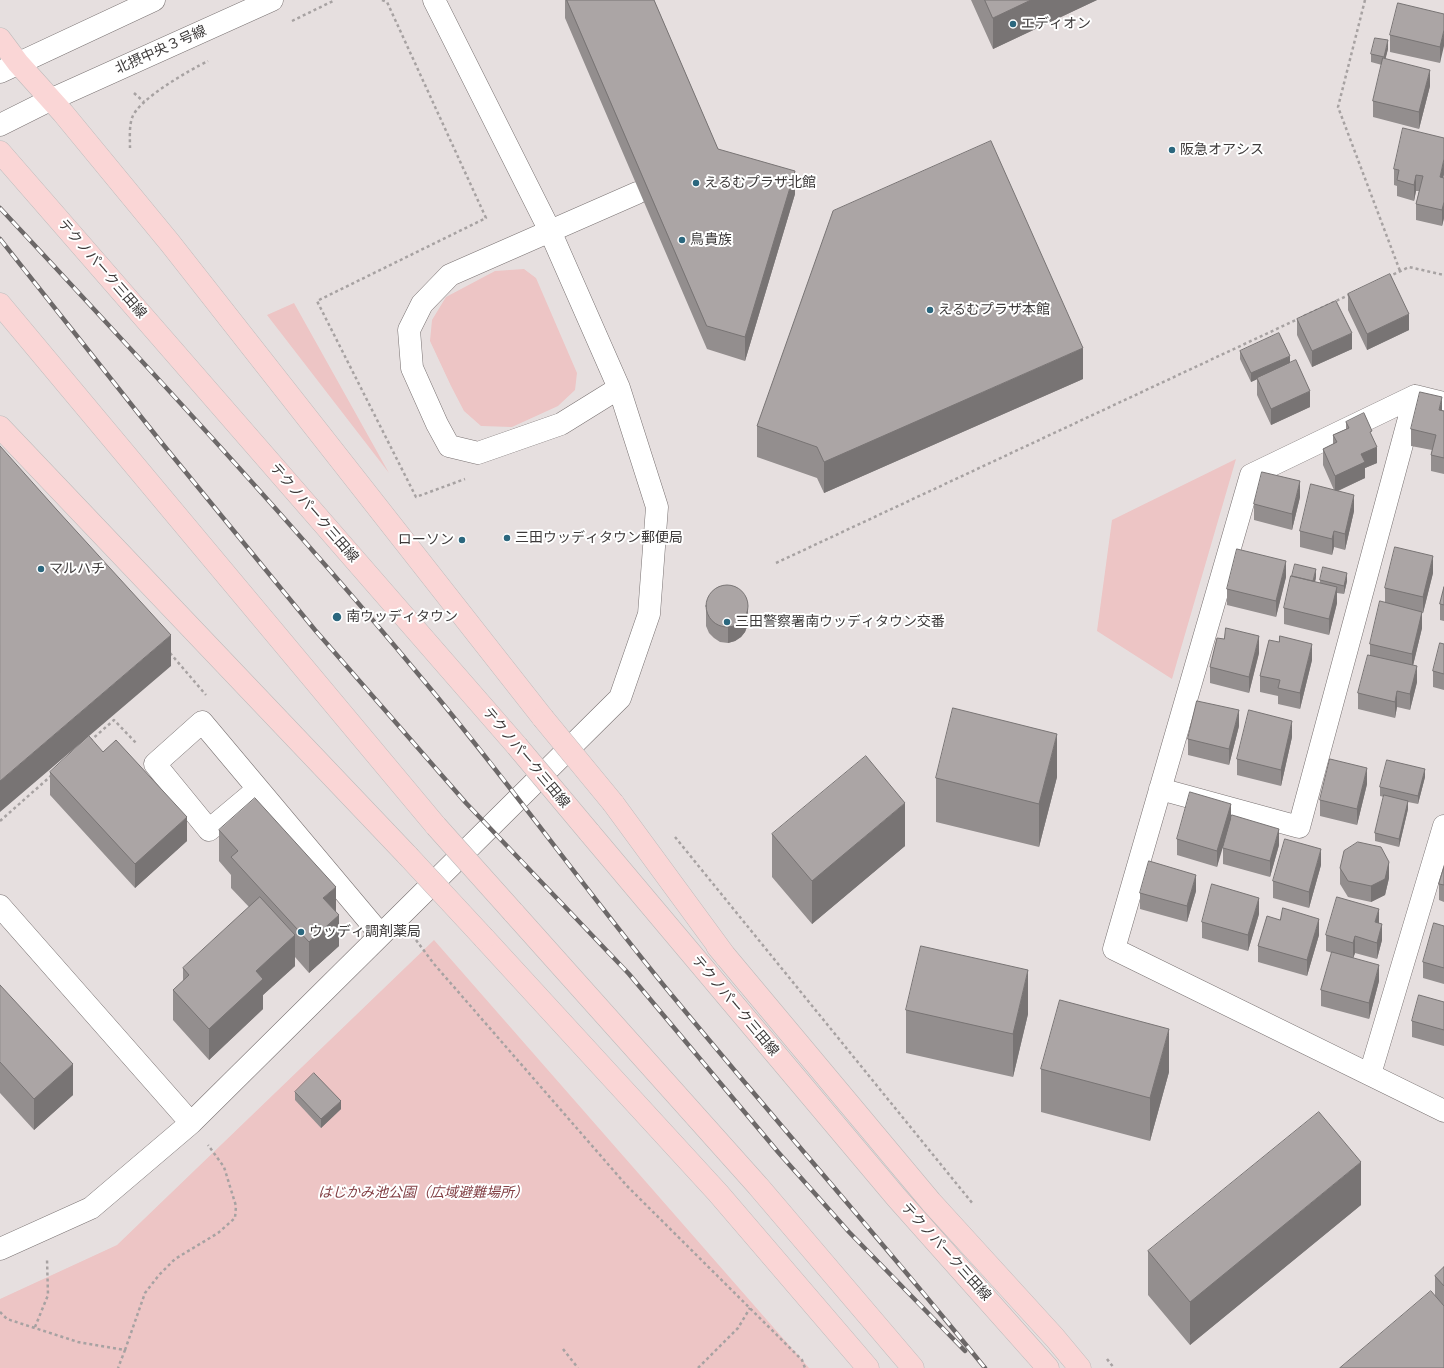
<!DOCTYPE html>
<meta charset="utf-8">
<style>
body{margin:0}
canvas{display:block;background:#e6dfdf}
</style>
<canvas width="1444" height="1368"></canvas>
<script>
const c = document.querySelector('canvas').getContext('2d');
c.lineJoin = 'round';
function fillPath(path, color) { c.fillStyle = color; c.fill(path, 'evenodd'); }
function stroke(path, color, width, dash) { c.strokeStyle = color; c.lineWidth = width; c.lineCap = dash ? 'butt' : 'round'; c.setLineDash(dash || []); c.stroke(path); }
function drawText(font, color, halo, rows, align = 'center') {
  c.font = font + ' Lora,"Noto Sans JP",serif'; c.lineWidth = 4; c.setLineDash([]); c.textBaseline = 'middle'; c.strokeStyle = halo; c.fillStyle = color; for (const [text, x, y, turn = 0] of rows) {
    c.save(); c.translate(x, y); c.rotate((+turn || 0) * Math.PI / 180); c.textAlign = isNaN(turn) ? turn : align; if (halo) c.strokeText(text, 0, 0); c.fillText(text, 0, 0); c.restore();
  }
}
fillPath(new Path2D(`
 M524,269L536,278L577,373L575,390L558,406L512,427L481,426L464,411L451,386L430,341L432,320L446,297L495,271Z
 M294,303L389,473L267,315Z
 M1236,459L1172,679L1097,631L1112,520Z
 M434,940L809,1368H0V1299L117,1245Z`), '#edc5c5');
const minor = new Path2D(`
 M0,72L154,0
 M0,125L50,100L272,0
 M619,388L561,424L478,453L449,446L437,424L412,368L409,330L422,304L450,275L637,193
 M1444,403L1415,396L1251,475L1114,949L1444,1111
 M258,789L209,830L155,764L202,722L380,934
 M1160,789L1299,827L1415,396
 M0,906L191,1123L620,698L649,614L657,507L619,388L550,231L434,0
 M1370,1074L1444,826
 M0,1249L91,1208L191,1123`);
const major = new Path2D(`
 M0,39L18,63L63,113L170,243L543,718
 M0,152L517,746
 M0,304L436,826
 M0,427L408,856
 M613,803L726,957
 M589,832L896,1197L1048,1368
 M513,912L758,1186L913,1368
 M484,938L718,1193L868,1368
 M717,946L931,1202L1055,1338L1080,1368`);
stroke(minor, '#797272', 23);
stroke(major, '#bdbcbc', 23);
stroke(new Path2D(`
 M382,0L387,2L486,218L317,301L416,497L465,479
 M1365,0L1338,107L1400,271
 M292,21L335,0
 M134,93L144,102
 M130,148C130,139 129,127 132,118C138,99 190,70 208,61
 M1388,277L1409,267L1444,275
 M1304,316L1351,294
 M776,563L1298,319
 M170,653L206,695
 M90,741L114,720L137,744
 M0,821L52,775
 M675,837L973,1204
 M416,940L434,964L627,1186L802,1360L805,1368
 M0,1312L7,1319L78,1342L125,1350L118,1368
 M35,1327L48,1295L47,1259
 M563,1349L578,1368
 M125,1350L145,1293L159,1275L175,1259L218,1233L235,1218L236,1206L224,1167L208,1145
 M1107,1359L1114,1368
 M698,1368L738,1328L750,1308`), '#a7a2a2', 2.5, [3, 3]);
stroke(minor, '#fff', 22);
stroke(major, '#fad6d6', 22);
const rail = new Path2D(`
 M0,208C142,361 285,514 419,675C508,780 587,893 675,999C777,1123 884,1243 985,1368
 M0,239L161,442L315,630L466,803L629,974L778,1152L849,1232L965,1351`);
stroke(rail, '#6c6868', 4.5);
stroke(rail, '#fff', 3, [9]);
const majorBridge = new Path2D(`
 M543,718L613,803
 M517,746L589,832
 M436,826L513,912
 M408,856L484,938`);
stroke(majorBridge, '#bdbcbc', 23, []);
stroke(majorBridge, '#fad6d6', 22);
fillPath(new Path2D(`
 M565,0H654L718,149L795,194L745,361L707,349L565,18Z
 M971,0H1097L993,49Z
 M1444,14L1440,63L1390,52V35Z
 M1388,49L1385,59L1430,86L1419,129L1373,117V101L1382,65L1371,62V54Z
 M1394,169L1444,178V218L1442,226L1416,220V204L1419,191H1416L1414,201L1397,196V186L1394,185Z
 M1348,294L1409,330L1367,350L1348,310Z
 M1297,319L1352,349L1312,367L1297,335Z
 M1240,351L1290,364L1310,407L1271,425L1257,395V379L1251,382L1240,359Z
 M1083,379L824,493L817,478L757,457V426Z
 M1442,410L1444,411V474L1431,471V455L1432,450L1411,446V429Z
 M1346,422L1372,437L1377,463L1365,468V478L1338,491L1354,511L1345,550L1334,547L1332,555L1300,547V531L1334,490L1323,465V449L1333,444V435L1346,429Z
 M1300,497L1292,530L1254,520V504Z
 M1433,573L1423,613H1422V628L1413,665L1417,682L1410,710L1397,707L1395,718L1358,709V693L1370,655V644L1385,602V588Z
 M1286,577L1276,617L1227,605V589Z
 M1316,577L1315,582L1320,583V580L1347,581L1344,594L1337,593V603L1329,635L1284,624V608Z
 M1444,587V621L1440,620V604Z
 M706,604L748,624L745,632L741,637L735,641L728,643L720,642L714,638L709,633L706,626Z
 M1444,644V690L1433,687V671Z
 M1259,653L1249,693L1210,683V667Z
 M1312,660L1300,709L1278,704V696L1260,692V676Z
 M1239,726L1229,765L1188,755V739Z
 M1292,737L1281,786L1237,775V759Z
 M103,752L187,841L135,888L50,795V772Z
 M1057,777L1039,847L936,822V778Z
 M1425,777L1418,804L1408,802V809L1399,847L1375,841V833L1384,797L1380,796V787Z
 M1367,784L1357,825L1320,816V800Z
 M1231,804L1217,867L1177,855V839Z
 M219,830L336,912L339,946L309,973L295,957V966L263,995V1009L209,1060L173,1020V990L183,981V968L249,907L231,888V875L219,861Z
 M772,834L905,846L812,924L772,877Z
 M1279,845L1270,877L1223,864V848Z
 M1321,865L1309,908L1273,898V881Z
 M1444,867V902L1439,900V884Z
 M1340,868L1389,878L1385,895L1371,902L1348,897L1340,884Z
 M1196,891L1187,922L1140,909V893Z
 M1259,914L1248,951L1202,938V922Z
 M1280,920L1319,935L1307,976L1258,962V946Z
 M1379,923L1382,940L1377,959L1355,953L1353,958L1379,981L1369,1019L1321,1006V990L1332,953L1326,951V935Z
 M1444,926V984L1423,978V962Z
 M0,985L73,1095L34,1130L0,1093Z
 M1444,1002V1046L1412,1037V1021Z
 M906,1010L1028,1014L1013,1077L906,1053Z
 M1041,1069L1169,1072L1150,1141L1041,1112Z
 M295,1092L341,1109L321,1128L295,1100Z
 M1361,1205L1190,1345L1148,1295V1251Z
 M1444,1267V1368L1435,1295V1276Z`), '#938e8e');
fillPath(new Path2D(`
 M1031,0H1097L993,49V18Z
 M1444,30V46L1440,63V47Z
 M1388,40V49L1384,65V57Z
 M1430,70V86L1419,129V112Z
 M1444,159V175L1440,193V177Z
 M795,171V194L745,361V337Z
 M1416,175V191L1414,201V185Z
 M1444,202V218L1442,226V210Z
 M1409,314V330L1367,350V334Z
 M1352,333V349L1312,367V351Z
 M1083,348V379L824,493V462Z
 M1290,356V364L1251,382V373Z
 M1310,391V407L1271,425V409Z
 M1442,397V413L1439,410Z
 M1377,447V463L1365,468V478L1335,492V476L1361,454Z
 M1300,481V497L1292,530V514Z
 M1354,495V511L1345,550V534Z
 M1334,531V547L1332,555V539Z
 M1433,556V573L1423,613V597Z
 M1286,561V577L1276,617V601Z
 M1316,569V577L1313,591V582Z
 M1347,573V581L1344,594V586Z
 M1337,587V603L1329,635V619Z
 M748,608V624L745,632L741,637L735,641L728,643V626Z
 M1422,612V628L1412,670V654Z
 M171,635V666L0,812V781Z
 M1259,636V653L1249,693V677Z
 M1312,644V660L1300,709V693Z
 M1417,666V682L1410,710V694Z
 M1397,691V707L1395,718V702Z
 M1239,710V726L1229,765V749Z
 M1292,721V737L1281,786V770Z
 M1057,734V777L1039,847V804Z
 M1367,768V784L1357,825V809Z
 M1425,769V777L1418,804V796Z
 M1408,801V809L1399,847V839Z
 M905,803V846L812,924V881Z
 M1231,804V820L1217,867V851Z
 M187,817V841L135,888V864Z
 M1279,829V845L1270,877V861Z
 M1321,849V865L1309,908V892Z
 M1389,862V878L1385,895L1371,902V886Z
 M1196,875V891L1187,922V906Z
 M336,887V918L323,898Z
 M1259,898V914L1248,951V935Z
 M1379,909V925L1375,922Z
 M339,915V946L309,973V942Z
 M1319,919V935L1307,976V960Z
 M1382,924V940L1377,959V943Z
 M295,935V966L263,995V1009L209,1060V1029L256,971Z
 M1355,936V953L1353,959V943Z
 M1379,965V981L1369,1019V1003Z
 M1028,970V1014L1013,1077V1034Z
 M1169,1029V1072L1150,1141V1098Z
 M73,1064V1095L34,1130V1099Z
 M341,1101V1109L321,1128V1119Z
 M1361,1162V1205L1190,1345V1302Z`), '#787474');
const building = new Path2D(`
 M567,0H654L718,149L795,171L745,337L707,326Z
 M985,0H1031L993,18Z
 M1398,3L1444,14V30L1440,47L1390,35Z
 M1375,38L1388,40L1384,57L1371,54Z
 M1383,58L1430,70L1419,112L1373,101Z
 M1403,128L1444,138V159L1440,177L1444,178V202L1442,210L1416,204L1423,176L1416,175L1414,185L1397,180L1399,170L1394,169Z
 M991,141L1083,348L824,462L817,447L757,426L833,211Z
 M1390,274L1409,314L1367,334L1348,294Z
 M1336,301L1352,333L1312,351L1297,319Z
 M1279,333L1290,356L1251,373L1240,351Z
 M1296,360L1310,391L1271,409L1257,378Z
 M1420,392L1442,397L1439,410L1444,411V458L1431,455L1436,435L1411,429Z
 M1364,413L1372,431L1370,432L1377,447L1361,454L1365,462L1335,476L1323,449L1337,442L1333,435L1349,428L1346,422Z
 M0,446L57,510L171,635L0,781Z
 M1262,472L1300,481L1292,514L1254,504Z
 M1311,484L1354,495L1345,534L1334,531L1332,539L1300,531Z
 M1395,547L1433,556L1423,597L1385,588Z
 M1237,549L1286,561L1276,601L1227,589Z
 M1295,564L1316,569L1313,581L1292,576Z
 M1323,567L1347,573L1344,586L1320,580Z
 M1291,576L1337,587L1329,619L1284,608Z
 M706 606a21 21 0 1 1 42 0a21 21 0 1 1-42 0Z
 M1444,587V605L1440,604Z
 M1380,601L1422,612L1412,654L1370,644Z
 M1226,628L1259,636L1249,677L1210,667L1217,638L1224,639Z
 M1280,636L1312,644L1300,693L1278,688L1280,680L1260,676L1269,640L1279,642Z
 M1440,643L1444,644V674L1433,671Z
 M1368,655L1417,666L1410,694L1397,691L1395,702L1358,693Z
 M1197,701L1239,710L1229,749L1188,739Z
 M953,708L1057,734L1039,804L936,778Z
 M1249,710L1292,721L1281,770L1237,759Z
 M89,736L103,752L116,740L187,817L135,864L50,772Z
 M866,756L905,803L812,881L772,834Z
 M1330,759L1367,768L1357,809L1320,800Z
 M1387,760L1425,769L1418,796L1380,787Z
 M1190,792L1231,804L1217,851L1177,839Z
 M1384,795L1408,801L1399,839L1375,833Z
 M255,798L336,887L323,898L339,915L309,942L231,857L238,851L219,830Z
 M1232,815L1279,829L1270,861L1223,848Z
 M1285,839L1321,849L1309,892L1273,881Z
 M1358,842L1381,847L1389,862L1385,879L1371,886L1348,881L1340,868L1344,851Z
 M1149,861L1196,875L1187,906L1140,893Z
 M1444,867V885L1439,884Z
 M1212,884L1259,898L1248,935L1202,922Z
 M260,897L295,935L256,971L263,979L209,1029L173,990L189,975L183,968Z
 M1337,897L1379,909L1375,922L1382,924L1377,943L1355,936L1353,943L1326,935Z
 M1283,908L1319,919L1307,960L1258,946L1267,916L1280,920Z
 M1434,923L1444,926V968L1423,962Z
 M921,946L1028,970L1013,1034L906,1010Z
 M1332,952L1379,965L1369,1003L1321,990Z
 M0,985L73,1064L34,1099L0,1062Z
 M1419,995L1444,1002V1030L1412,1021Z
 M1060,1000L1169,1029L1150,1098L1041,1069Z
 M314,1073L341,1101L321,1119L295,1092Z
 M1319,1112L1361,1162L1190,1302L1148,1251Z
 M1444,1267V1286L1435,1276Z
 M1431,1291L1444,1306V1368H1340Z`);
fillPath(building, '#aba5a5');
stroke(building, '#787474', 1);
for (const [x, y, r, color] of [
 [1013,24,4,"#2b677e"],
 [1172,150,4,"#2b677e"],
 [696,183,4,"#2b677e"],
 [682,240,4,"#2b677e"],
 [930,310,4,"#2b677e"],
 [507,538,4,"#2b677e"],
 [462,540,4,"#2b677e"],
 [41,569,4,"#2b677e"],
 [337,617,5,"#2b677e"],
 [727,622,4,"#2b677e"],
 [301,932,4,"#2b677e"]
]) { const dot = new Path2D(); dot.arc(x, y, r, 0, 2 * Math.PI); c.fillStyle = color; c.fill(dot); stroke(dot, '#fff', 1.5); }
drawText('14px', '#3d3a3a', '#fff', [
 ["エディオン",1021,24],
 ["阪急オアシス",1180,150],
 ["えるむプラザ北館",704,183],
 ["鳥貴族",690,240],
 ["えるむプラザ本館",938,310],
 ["三田ウッディタウン郵便局",515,538],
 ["ローソン",454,540,"right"],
 ["マルハチ",49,569],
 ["南ウッディタウン",346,617],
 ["三田警察署南ウッディタウン交番",735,622],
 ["ウッディ調剤薬局",309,932]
], 'left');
drawText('14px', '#3d3a3a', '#fff', [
 ["北摂中央３号線",161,50,-24],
 ["テクノパーク三田線",102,269,49],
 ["テクノパーク三田線",314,513,49],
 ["テクノパーク三田線",526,758,50],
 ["テクノパーク三田線",735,1006,50],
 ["テクノパーク三田線",946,1252,48]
]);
drawText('italic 14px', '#813e43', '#fff', [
 ["はじかみ池公園（広域避難場所）",423,1193]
]);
</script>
